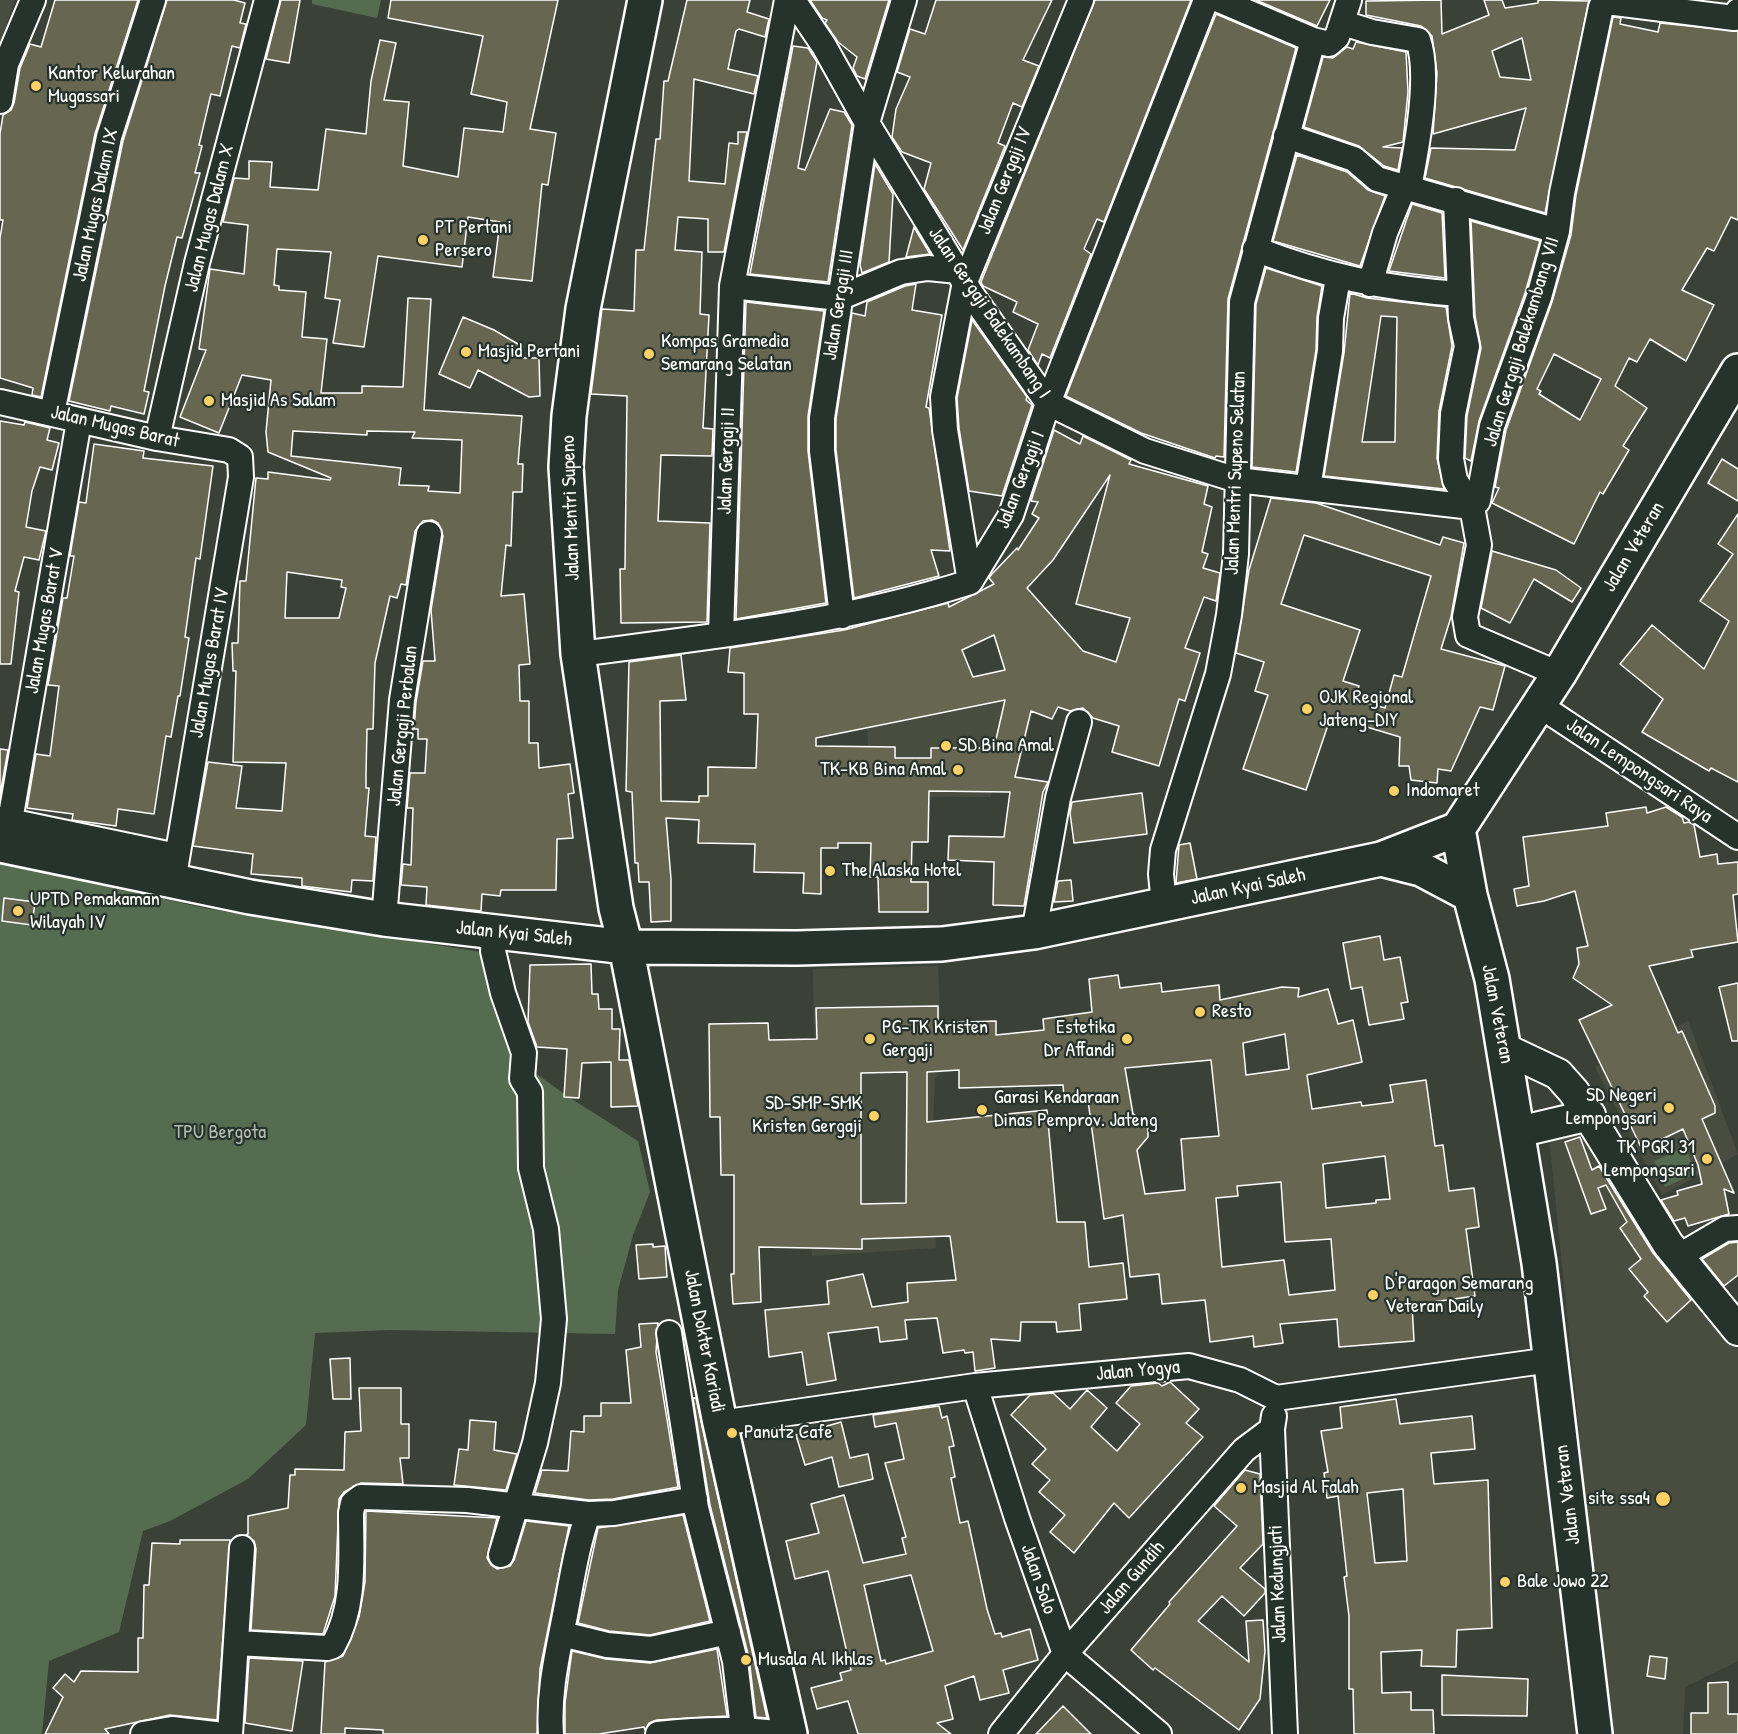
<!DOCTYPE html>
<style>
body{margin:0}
canvas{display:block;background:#3a4238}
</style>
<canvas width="1738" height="1734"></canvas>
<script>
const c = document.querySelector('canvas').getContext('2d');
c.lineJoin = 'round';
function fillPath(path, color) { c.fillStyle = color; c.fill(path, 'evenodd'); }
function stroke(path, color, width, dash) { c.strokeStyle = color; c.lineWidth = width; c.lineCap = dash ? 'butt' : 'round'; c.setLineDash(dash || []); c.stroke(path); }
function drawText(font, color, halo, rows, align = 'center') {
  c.font = font + ' "Patrick Hand",sans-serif'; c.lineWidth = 4.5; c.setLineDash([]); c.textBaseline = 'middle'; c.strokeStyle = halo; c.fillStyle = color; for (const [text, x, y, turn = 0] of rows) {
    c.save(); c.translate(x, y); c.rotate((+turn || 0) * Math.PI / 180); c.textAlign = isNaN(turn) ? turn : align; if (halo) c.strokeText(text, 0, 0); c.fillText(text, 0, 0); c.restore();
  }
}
fillPath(new Path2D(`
 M0,0H15L0,43Z
 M1021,665L1037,694L1018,773L996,782L990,797H869L867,699Z
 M938,966L942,1072L935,1078L932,1149L936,1248L812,1256L810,1139L815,1099L813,969Z
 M1688,1021L1738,1154L1662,1195L1595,1067Z
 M1582,1129L1711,1317L1738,1349V1661L1685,1687L1683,1734H1610L1549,1137Z`), '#484d40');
fillPath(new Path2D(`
 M312,0H381L377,18L312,4Z
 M0,861L204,908L493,954L519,1061L567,1096L638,1141L650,1192L633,1235L618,1290L615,1334L390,1330L315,1333L306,1425L248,1479L170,1521L143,1531L119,1632L49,1661L42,1734H0Z
 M1685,1147L1697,1173L1665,1187L1654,1161Z`), '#566c50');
const building = new Path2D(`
 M55,0H138L95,134L41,397L32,395L33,388L0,378V238L3,220H0V134L3,115L11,110L14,103L20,68L30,44L41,47Z
 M167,0H234L245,3L240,23L246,24L240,48L232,46L220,96L211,94L199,145L202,146L195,173H200L182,238L177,237L165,286L144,391L149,392L144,414L111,406L110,411L69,401L123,141Z
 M281,0H300L289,63L266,59Z
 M391,0H558L530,129L556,133L548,185L542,184L532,281L493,277L500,222L468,217L462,267L378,256L364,347L333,343L340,300L325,298L331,252L277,249L274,285L279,286V290L306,292L302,337L327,339L321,393H362V386L403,387L408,298L431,299L424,410L522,416L518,464H523L522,492H513L511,546L506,545L501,596L524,594L530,664L519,665L520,701H529V743H538L539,768L570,764L574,793L568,794L573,838L557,839L556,890H501L500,896L482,894L481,911L426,905L427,887L401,885L403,864L411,865L413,808H407L410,773H425L427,739H418V729H414L416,702L423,661H435L431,610L443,536L438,523L432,520L423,521L415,531L406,585L401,584L397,598L390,596L375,663L373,729H367L366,774V788H369L365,836L376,837L373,881L352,880L351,892L302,886V878L251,874L253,854L193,846L208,762L242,766L236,808L282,811L286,763L233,762L236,671H233L232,643H238L240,581H246L256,478L268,479V472L330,480L331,478L268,452L266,432L271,380L242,375L219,433L180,417L206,350L199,349L210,269L244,274L248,225L223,222L234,178L249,179V161L272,162L270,187L318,190L326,129L366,134L371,81L380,40L396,43L384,100L409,102L403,166L458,177L464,128L503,132L507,102L471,94L483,36L388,18ZM293,431L367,435V431L415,432L412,438L462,440L460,493L428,491L429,486L399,485L401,468L291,456ZM287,572L342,580L341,587L346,588L339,618H285Z
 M687,0H750L747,12L769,19L765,37L739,29L736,31L728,69L758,76L754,94L694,79L689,181L725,184L729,143L738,144V132H747L724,252H708V219L678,217L675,250L702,252L700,314L709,315L703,428L713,429L712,456L661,455L658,521L710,523L707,622L621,623L620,569H625L627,396L591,394L602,309L634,311L636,250H644L656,139H660L664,81H668Z
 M810,0H889L865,79L857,76L853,68L857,57L838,42L825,23L827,20L822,18Z
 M936,0H1052L1023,60L1039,66L1022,107L1013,103L998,143L1005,146L963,250L924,189L931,163L902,152L892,137L896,109L910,77L897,72L910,29L925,34Z
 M1095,0H1191L1104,222L1097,219L1084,249L1091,254L1050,358L1042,354L1038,365L1028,350L1038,324L1013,312L1017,302L983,286L981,282Z
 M1256,0H1330L1317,26Z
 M1441,0L1442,34L1489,15L1484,0H1502L1505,8L1538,3V0L1589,1L1545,213L1425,178L1431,148L1515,150L1526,108L1433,134L1437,73L1432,36L1421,26L1366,15V1ZM1522,38L1531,80L1500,77L1492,51Z
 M1216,14L1296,48L1228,299L1224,457L1216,456L1215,458L1141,433L1066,396Z
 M1613,17L1621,18L1620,24L1658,32L1660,23L1738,31V220L1731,217L1714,251L1707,248L1682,290L1714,305L1686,361L1650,339L1637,362L1629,358L1615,386L1647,408L1623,446L1629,450L1603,494L1600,492L1574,544L1492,503L1499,488L1495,487L1506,430L1552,302L1571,235L1576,195ZM1554,354L1601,379L1580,420L1539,394L1541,391L1537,389Z
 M1356,42L1406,52L1408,92L1403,142L1383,147L1402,148L1398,170L1384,166L1359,146L1304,127L1323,57L1333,58L1347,47L1353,49Z
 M793,46L808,48L817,62L798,168L805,170L830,109L844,112L852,125L828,282L750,274Z
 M1297,155L1347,172L1368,190L1385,196L1360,266L1273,241Z
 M875,164L893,194L889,262L862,273L860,265Z
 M1412,204L1442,213L1445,278L1389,271Z
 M1471,221L1540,241L1525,293L1479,421L1471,461L1465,458L1467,416L1481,348L1475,316Z
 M914,227L930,254L906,257Z
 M1266,268L1322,286L1317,317L1316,350L1296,472L1252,467L1256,304Z
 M916,284L912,310L942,315L926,407L929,408L950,551L931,550L939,576L854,598L836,450V419L852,313L865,316L867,302L905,286Z
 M1350,293L1367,298L1446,307L1452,346L1439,411L1437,458L1444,489L1324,476L1344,353ZM1381,316L1397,317L1395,442H1362Z
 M746,302L824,311L808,416V451L826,603L736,619Z
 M463,317L494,330L523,347L517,358H539L540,396L529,397L478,370L470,388L439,374Z
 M972,320L1027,397L1026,400L1032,405L1002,496L969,491L959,428L957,398Z
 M0,421L24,425L25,422L50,428L47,440L59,443L52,470L40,467L32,491L26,527L46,531L39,560L24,557L15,591L19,592L11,664H0Z
 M1054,430L1080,444L1083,436L1131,460L1129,464L1208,486L1204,504L1212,507L1202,552L1208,554L1203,568L1220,573L1216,601L1204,597L1185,648L1200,653L1185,701L1179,699L1159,766L1112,752L1119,726L1093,718L1083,708L1070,711L1058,707L1052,719L1031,711L1015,777L1048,782L1043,792L1024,906L993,905L994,862L948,860L949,836L1004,837L1010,792L929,791L928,842H912L911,882H928V912H879L878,877H870L871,843H838V848H821V894L803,893L804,873L754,872L755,844L698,843L699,820L666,818L671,879V921L651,922L649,882H639L638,863H635L632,792L626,791L629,662L681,655L686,700L660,701L661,801L699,802V796H708V767L756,768L758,714H744V673L728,672L730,648L844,630L948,603L949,607L994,584L989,578L992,574L1017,548L1018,550L1039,518L1032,514L1038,502L1031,501ZM1110,475L1076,604L1130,618L1116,662L1083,651L1027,588L1053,560ZM994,635L1005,670L973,677L962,650ZM1005,700L994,748H931V758H895V747L816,746V738Z
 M94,444L144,451L143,458L213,466L200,559L196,558L185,637L189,638L180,696H178L171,737L166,736L154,814L118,809L116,826L72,820L73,814L27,808L36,754L50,756L59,686L48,685L63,598H67L74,556H70L79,502L86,503Z
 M1722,459L1738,469V501L1708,483Z
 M1271,498L1316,503L1440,545L1443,537L1464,543L1451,617L1441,649L1505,666L1493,710L1480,707L1451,771L1438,769L1437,783L1411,780L1409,766H1399L1400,737L1347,721L1345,727L1329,722L1306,790L1243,769L1268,695L1255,691L1264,662L1236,653L1249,570ZM1304,535L1431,576L1402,677L1394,675L1385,708L1354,699L1359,686L1343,681L1360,630L1281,604Z
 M1738,514V782L1711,768L1709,771L1642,732L1663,699L1620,664L1652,625L1704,669L1729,621L1700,601L1733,554L1718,544Z
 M1492,551L1556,570L1581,588L1572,602L1534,579L1510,623L1481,608Z
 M0,749L8,750L0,795Z
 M1142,793L1147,834L1074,843L1070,813L1072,802Z
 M1646,807L1647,813L1666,807L1682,817L1684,823L1689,822L1694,825L1700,857L1717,854L1718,864L1738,862V894L1733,895L1738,942L1691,950L1693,957L1649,966L1678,1033L1682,1031L1715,1106V1113L1702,1119L1734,1193L1724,1189L1729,1214L1688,1226L1685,1218L1674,1221L1661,1200L1678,1195L1677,1191L1702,1184L1698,1165L1683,1129L1642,1149L1579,1020L1612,1005L1573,978L1579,964L1577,948L1588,946L1575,891L1544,901L1517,906L1514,889L1529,886L1523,837L1608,826L1606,813Z
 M1190,843L1197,879L1176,883L1179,845Z
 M1071,880L1073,901L1054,902L1058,881Z
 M4,898L35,902L32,925L2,921Z
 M1380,936L1384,960L1400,957L1408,1002L1401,1003L1404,1019L1369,1025L1362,987L1351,989L1343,943Z
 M591,964L592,994H598L599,1009H612V1029H620L619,1060H629L638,1106L611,1107V1062L582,1063L579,1098L564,1097L567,1049L537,1047L528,1022L530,965Z
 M1118,975L1120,988L1161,983L1162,992L1219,985L1220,1000L1282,987L1299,988L1298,997L1328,989L1338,1024L1353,1020L1362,1062L1307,1075L1312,1109L1361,1102L1362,1106L1393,1102L1390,1085L1426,1080L1435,1146L1443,1145L1449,1191L1474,1188L1479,1227L1466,1229L1475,1296L1412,1305L1414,1341L1339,1347L1337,1319L1280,1324L1283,1343L1254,1347L1253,1336L1210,1342L1205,1300L1162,1304L1159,1274L1130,1277L1123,1215L1104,1219L1087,1093L1064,1097L1063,1085L959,1088V1070L927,1072V1122L1047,1110L1057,1222H1085L1089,1267L1123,1263L1127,1299L1079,1304L1081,1330L1057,1332L1056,1322H1021L1020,1341L991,1339L995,1368L975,1371L973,1352L965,1353L964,1350L943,1353L937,1318L905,1320L907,1339L880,1342L878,1327L828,1333L836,1380L807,1385L802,1352L769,1357L765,1310L829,1304L827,1281L863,1274L872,1307L908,1302L907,1283L956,1280L950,1236L862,1239V1249L759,1247L761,1302L733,1304L731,1274H734V1175H721L720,1117H710L709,1024L768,1023L769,1040L817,1039L816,1008L938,1006V1023L996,1021V1035L1044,1030L1043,1019L1092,1012L1089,979ZM1285,1034L1289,1069L1246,1075L1243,1043ZM1211,1060L1219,1136L1181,1139L1185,1190L1145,1194L1137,1150L1148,1137V1129L1146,1122L1133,1114L1125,1068ZM907,1072L906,1203L861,1204V1073ZM1385,1156L1390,1199L1376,1200V1203L1326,1208L1323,1164ZM1281,1182L1285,1242L1331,1239L1335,1290L1289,1295L1284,1260L1222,1267L1216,1198L1238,1196L1237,1186Z
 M1738,983V1041H1732L1719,987Z
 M1580,1137L1592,1170L1599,1166L1653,1253L1691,1300L1667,1322L1644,1296L1648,1292L1629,1269L1641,1259L1620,1228L1627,1222L1606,1185L1598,1188L1606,1209L1591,1214L1565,1142Z
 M1738,1242V1275L1724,1286L1702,1259L1729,1243Z
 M653,1244V1247L665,1246L667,1277L639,1279L636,1245Z
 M658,1323L656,1352L678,1487L613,1499L589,1500L535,1493L542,1470L568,1471L571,1431L584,1432V1416H601V1403H631L626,1350L641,1347L639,1324Z
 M350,1358L351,1399H333L330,1359Z
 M1170,1382L1199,1409L1186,1423L1203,1437L1129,1518L1114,1503L1074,1553L1050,1532L1065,1515L1039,1492L1050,1480L1032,1464L1046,1449L1011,1415L1030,1395L1053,1393L1070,1409L1087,1390L1107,1408L1091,1427L1117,1451L1140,1424L1116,1403L1131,1386L1158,1383L1162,1386Z
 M359,1388H401V1424H409V1458H400L403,1484L361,1483L344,1492L339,1499L335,1596L323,1634L251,1630L256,1549L254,1541L246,1535L248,1534V1516L288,1508L290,1475H295V1469L344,1470L345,1432L361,1431Z
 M693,1398H696L767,1718L756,1717L749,1658L710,1505Z
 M1396,1399L1400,1424L1472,1416L1475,1449L1431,1453L1434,1484L1488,1480L1492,1628L1457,1630L1456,1667L1421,1666L1422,1650L1381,1652L1382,1693L1411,1692V1710H1433L1434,1734H1354L1353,1689H1349V1616L1344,1577L1347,1576L1338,1496L1327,1498L1324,1473L1328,1472L1321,1431L1342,1428L1340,1407ZM1403,1489L1407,1561L1375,1563L1367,1493Z
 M939,1406L942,1418L947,1416L954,1446L949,1447L955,1477L951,1478L960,1523L968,1521L987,1609L995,1634L1001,1633L1002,1637L1030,1629L1038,1660L1003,1670L1009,1693L980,1700L974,1676L945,1686L953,1719L937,1723L951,1734H858L848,1701L817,1709L811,1688L842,1680L840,1673L851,1670L828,1571L795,1579L786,1541L819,1533L811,1504L844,1495L863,1563L906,1554L902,1538L906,1537L885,1463L904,1459L896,1423L875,1427L873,1415ZM911,1575L933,1651L886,1664L885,1660L881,1661L864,1585Z
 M470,1420L496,1422L494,1450L517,1454L506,1490L454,1485L459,1449L468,1450Z
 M841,1422L850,1458L868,1454L873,1479L839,1487L832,1457L805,1465L796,1435Z
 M1245,1470L1260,1474L1263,1544L1240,1568L1265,1589V1593L1244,1616L1222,1596L1198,1621L1249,1662L1246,1621L1263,1620L1265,1651L1260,1699L1239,1730L1155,1668L1153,1670L1131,1650L1170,1604L1169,1602L1237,1526L1214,1506Z
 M366,1511L497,1518L487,1558L491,1565L497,1569L510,1566L514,1560L526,1521L569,1526L540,1669L537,1734H383V1730L345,1728V1734H321L325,1662L343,1656L359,1617L365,1582Z
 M683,1515L710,1621L650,1635L609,1631L578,1623L598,1528Z
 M180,1540H230L217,1720L170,1715L105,1729L109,1734H45L63,1697L53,1688L65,1674L74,1682L81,1671L138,1672V1638H143L144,1585H149L152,1543L180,1544Z
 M717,1649L727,1716L657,1720L649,1723L645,1730L644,1727L599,1734H565V1703L572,1651L606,1659L650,1663Z
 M1650,1656L1667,1658L1665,1679L1647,1676Z
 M249,1658L303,1661L292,1731L245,1723Z
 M1442,1675L1528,1679L1527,1716L1442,1715Z
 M1728,1682V1714H1738V1734H1691V1713H1708V1683Z
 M1063,1706L1091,1734H1036Z`);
fillPath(building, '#676651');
stroke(building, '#fff', 1.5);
const minor = new Path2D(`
 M793,0L824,46L867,123L972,295L1048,403L1145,451L1237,480L1472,507
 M1219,0L1313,40L1329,44L1337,37L1349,0
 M1343,23L1372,32L1418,40C1431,75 1416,151 1409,188
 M0,101L6,64L33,0
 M1286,136L1354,159L1377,179L1557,231
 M1456,200L1461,318L1467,346L1453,414L1451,459L1455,480L1472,507L1479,545L1465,617L1468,635L1559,674
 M1255,249C1325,276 1386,289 1460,294
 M1370,284L1385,233L1404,187
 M732,286L839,298L901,272L928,268L958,271
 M0,402L157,438L229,450L240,457L241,477L173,882
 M52,413L109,137L153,0
 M157,438L197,263L267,0
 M1308,488L1330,351L1331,318L1338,278
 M1472,507L1478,501L1492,426L1539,297L1557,231L1562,193L1601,7L1607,2L1734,18L1738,11
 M970,582L945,430L943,397L965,282L1081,0
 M842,616L822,451V418L867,123L904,0
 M721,635L732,286L787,0
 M578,654C709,637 843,623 970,582L1011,515L1048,403L1206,0
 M1539,705L1738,837
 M0,819L177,856
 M10,821L79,421
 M1164,904L1161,874L1163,850L1218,674L1229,615L1236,554L1242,302L1313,40
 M384,919L402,700L429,534
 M495,932L493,951L503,993L524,1053L522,1079L530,1092L531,1168L546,1229L554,1319L548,1383L535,1443L501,1555
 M1034,932L1058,798L1079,722
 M1679,1256L1725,1229L1738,1228
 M669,1333L696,1508L735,1661L743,1728
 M975,1386L1017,1518L1065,1654L1159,1734
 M1274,1416L1272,1429L1285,1734
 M720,1423L975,1386L1189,1366L1240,1380L1276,1398L1551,1360
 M562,1634L607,1645L651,1649L728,1632
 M237,1643L327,1648L333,1646C356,1606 351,1557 351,1513L353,1503L361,1497L467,1500L588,1514L614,1513L695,1499
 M143,1734L172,1729L215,1734
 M230,1734L242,1548
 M551,1734C548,1691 558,1652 566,1610C572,1578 577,1545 588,1514
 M658,1734C702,1729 741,1728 784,1734
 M1001,1734L1065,1654L1244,1450L1272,1429`);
const tertiary = new Path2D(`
 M1503,1048L1558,1074L1574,1092L1668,1244L1738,1330
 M1518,1132L1590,1115`);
const secondary = new Path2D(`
 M645,0L583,309L569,416L566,467L578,654L616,908L626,947L720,1423L790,1734
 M0,845L250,897L384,919L626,947L797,948L942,944L1034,932L1381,859L1458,829
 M1381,859L1421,869L1470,895
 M1595,1734L1539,1263L1492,979L1470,895L1458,829L1559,674L1738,371`);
stroke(minor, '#fff', 28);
stroke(tertiary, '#fff', 34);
stroke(secondary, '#fff', 38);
stroke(minor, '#26332d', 24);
stroke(tertiary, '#26332d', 30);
stroke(secondary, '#26332d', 33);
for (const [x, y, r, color] of [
 [36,86,6,"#ffd166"],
 [423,240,6,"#ffd166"],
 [466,352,6,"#ffd166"],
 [649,354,6,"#ffd166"],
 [209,401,6,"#ffd166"],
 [1307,709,6,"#ffd166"],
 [946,746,6,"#ffd166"],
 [958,770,6,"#ffd166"],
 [1394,791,6,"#ffd166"],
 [830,871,6,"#ffd166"],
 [18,911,6,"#ffd166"],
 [1200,1012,6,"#ffd166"],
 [870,1039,6,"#ffd166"],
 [1127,1039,6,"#ffd166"],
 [1669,1108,6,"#ffd166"],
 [982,1110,6,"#ffd166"],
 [874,1116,6,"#ffd166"],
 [1707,1159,6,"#ffd166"],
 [1373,1295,6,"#ffd166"],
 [732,1433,6,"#ffd166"],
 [1241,1488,6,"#ffd166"],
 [1663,1499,8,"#ffd166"],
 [1505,1582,6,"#ffd166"],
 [746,1660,6,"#ffd166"]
]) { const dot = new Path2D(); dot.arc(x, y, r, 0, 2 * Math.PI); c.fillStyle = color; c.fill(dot); stroke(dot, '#26332d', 2); }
drawText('20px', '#fff', '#26332d', [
 ["Kantor Kelurahan",48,74],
 ["Mugassari",48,97],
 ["PT Pertani",435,228],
 ["Persero",435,251],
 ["Kompas Gramedia",661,342],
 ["Semarang Selatan",661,365],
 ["Masjid Pertani",478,352],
 ["Masjid As Salam",221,401],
 ["OJK Regional",1319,698],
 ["Jateng-DIY",1319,721],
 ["SD Bina Amal",958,746],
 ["TK-KB Bina Amal",946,770,"right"],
 ["Indomaret",1406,791],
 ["The Alaska Hotel",842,871],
 ["UPTD Pemakaman",30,900],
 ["Wilayah IV",30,923],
 ["Resto",1212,1012],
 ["PG-TK Kristen",882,1028],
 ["Gergaji",882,1051],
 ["Estetika",1115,1028,"right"],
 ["Dr Affandi",1115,1051,"right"],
 ["SD Negeri",1657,1096,"right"],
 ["Lempongsari",1657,1119,"right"],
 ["Garasi Kendaraan",994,1098],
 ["Dinas Pemprov. Jateng",994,1121],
 ["SD-SMP-SMK",862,1104,"right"],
 ["Kristen Gergaji",862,1127,"right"],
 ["TK PGRI 31",1695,1148,"right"],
 ["Lempongsari",1695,1171,"right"],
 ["D'Paragon Semarang",1385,1284],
 ["Veteran Daily",1385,1307],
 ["Panutz Cafe",744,1433],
 ["Masjid Al Falah",1253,1488],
 ["site ssa4",1650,1499,"right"],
 ["Bale Jowo 22",1517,1582],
 ["Musala Al Ikhlas",758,1660]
], 'left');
drawText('20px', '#fff', '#26332d', [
 ["Jalan Gergaji IV",1005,181,-68],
 ["Jalan Mugas Dalam IX",96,205,-78],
 ["Jalan Mugas Dalam X",210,218,-76],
 ["Jalan Gergaji III",839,305,-81],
 ["Jalan Gergaji Balekambang I",989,313,56],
 ["Jalan Gergaji Balekambang VII",1522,342,-73],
 ["Jalan Mugas Barat",115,427,13],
 ["Jalan Gergaji II",727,461,-88],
 ["Jalan Mentri Supeno Selatan",1236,473,-88],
 ["Jalan Gergaji I",1021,480,-69],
 ["Jalan Mentri Supeno",571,508,-92],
 ["Jalan Veteran",1634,547,-59],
 ["Jalan Mugas Barat V",45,621,-80],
 ["Jalan Mugas Barat IV",210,663,-80],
 ["Jalan Gergaji Perbalan",403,726,-84],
 ["Jalan Lempongsari Raya",1639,771,34],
 ["Jalan Kyai Saleh",1248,887,-12],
 ["Jalan Kyai Saleh",514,934,6],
 ["Jalan Veteran",1497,1014,79],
 ["Jalan Dokter Kariadi",704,1341,79],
 ["Jalan Yogya",1138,1371,-5],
 ["Jalan Veteran",1568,1495,-97],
 ["Jalan Gundih",1132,1578,-49],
 ["Jalan Solo",1038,1579,71],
 ["Jalan Kedungjati",1278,1584,-92]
]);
drawText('20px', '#b3bdb0', '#26332d', [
 ["TPU Bergota",220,1133]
]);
</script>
